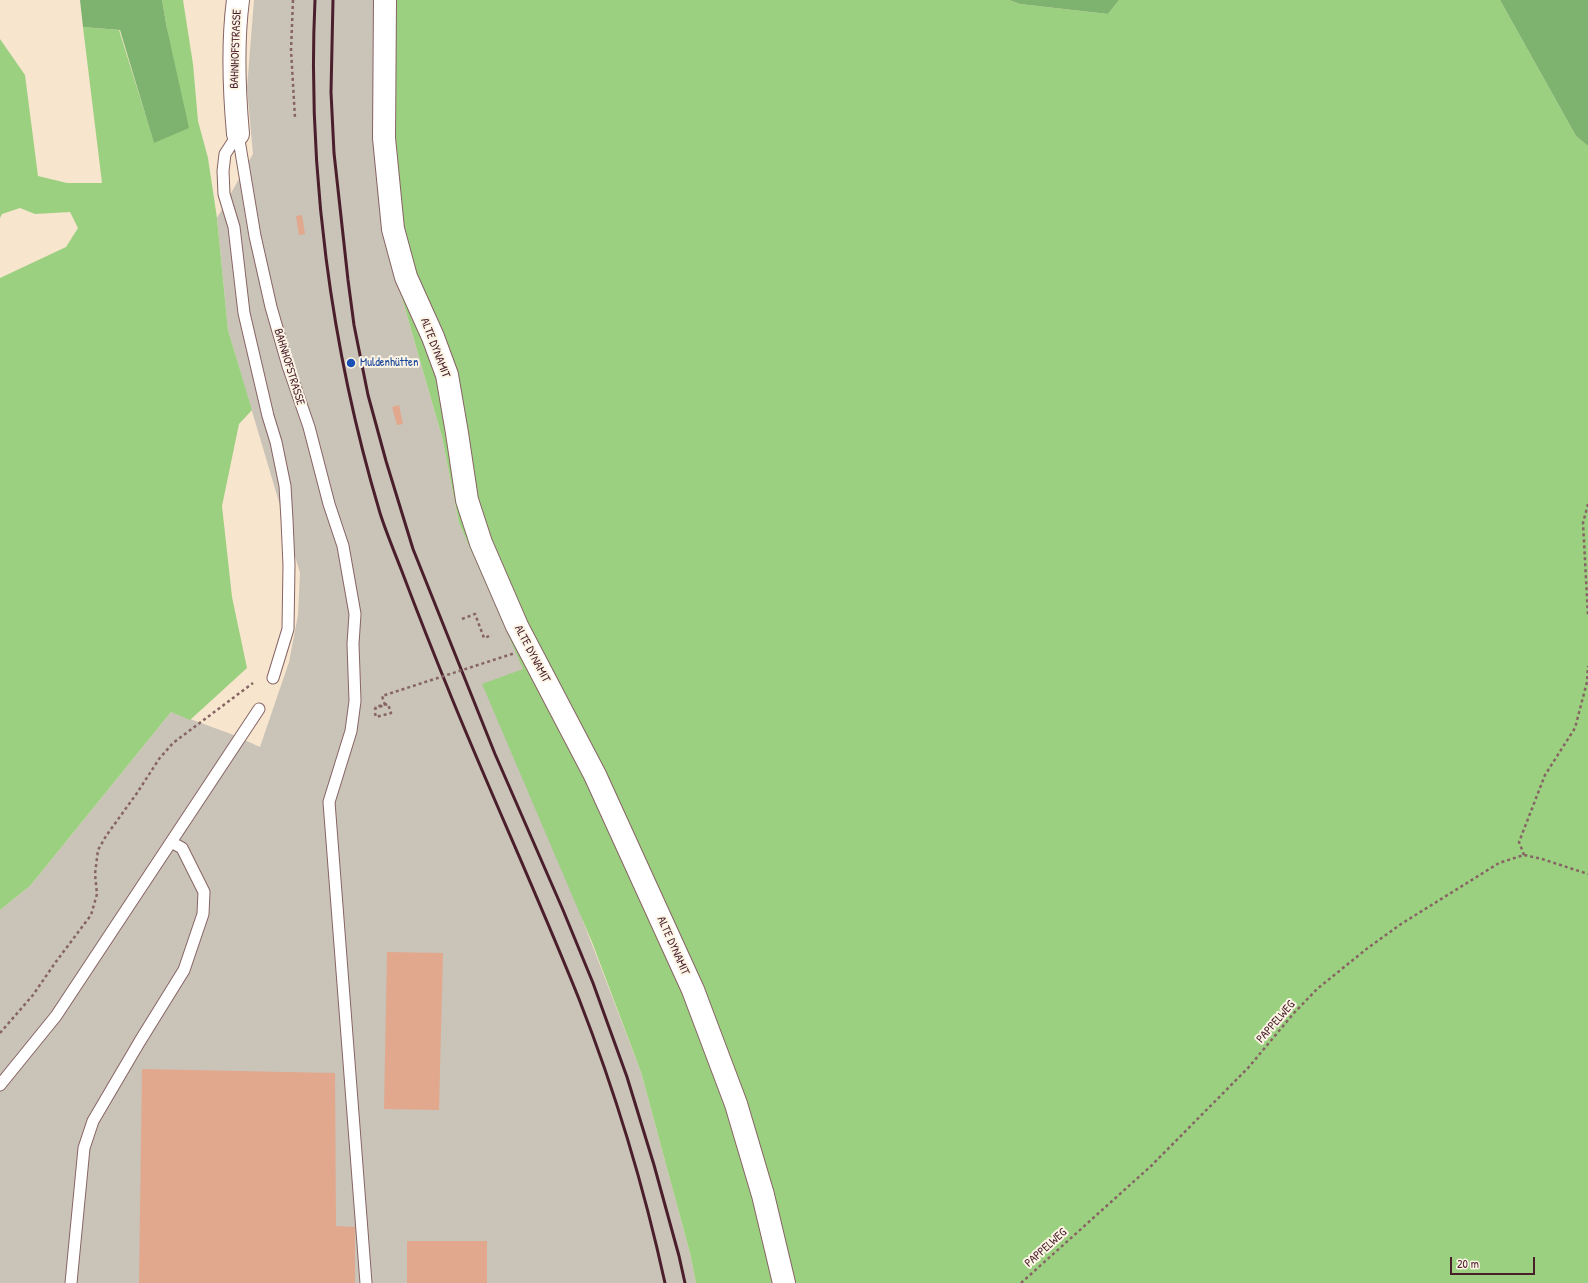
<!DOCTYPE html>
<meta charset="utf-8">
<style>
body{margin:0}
#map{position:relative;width:1588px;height:1283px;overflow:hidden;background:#f7e5cd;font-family:"Patrick Hand",sans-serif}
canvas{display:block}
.scale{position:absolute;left:1450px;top:1257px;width:85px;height:18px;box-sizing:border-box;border:2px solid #4a1f2b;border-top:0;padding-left:5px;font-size:12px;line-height:14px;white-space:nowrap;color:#4a1f2b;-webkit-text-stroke:3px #fcf5e5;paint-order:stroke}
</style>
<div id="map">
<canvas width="1588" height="1283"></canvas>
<div class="scale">20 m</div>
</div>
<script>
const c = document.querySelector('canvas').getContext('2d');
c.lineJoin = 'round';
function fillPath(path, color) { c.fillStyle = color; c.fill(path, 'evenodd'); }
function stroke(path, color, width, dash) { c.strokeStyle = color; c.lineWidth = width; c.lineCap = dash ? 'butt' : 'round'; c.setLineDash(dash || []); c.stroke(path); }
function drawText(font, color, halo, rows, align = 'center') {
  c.font = font + ' "Patrick Hand",sans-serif'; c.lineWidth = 4; c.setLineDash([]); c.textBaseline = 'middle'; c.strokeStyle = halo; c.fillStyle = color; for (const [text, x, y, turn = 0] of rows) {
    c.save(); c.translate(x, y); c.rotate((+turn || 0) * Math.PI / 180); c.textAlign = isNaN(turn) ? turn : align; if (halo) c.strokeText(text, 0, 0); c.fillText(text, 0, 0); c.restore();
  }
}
fillPath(new Path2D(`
 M254,0H379L396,277L442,437L459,523L550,729L583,921L641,1072L690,1253L696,1283H0V910L30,886L171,712L231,734L260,747L289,662L298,615L300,573L228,330L217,218L253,154L247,88Z`), '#cac3b8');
fillPath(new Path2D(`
 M162,0H183L193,64L198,121L208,158L217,218L228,330L252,410L239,424L222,506L232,597L247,668L190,720L171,712L30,886L0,910V278L66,247L78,228L70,212L35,214L20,208L2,214L0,218V39L25,75L38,176L67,183H102L83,27L119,30L154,142L167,29Z
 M379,0H1009L1020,4L1108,14L1119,0H1500L1576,136L1588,146V1283H696L690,1253L641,1072L592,942L482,684L523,669L459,523L442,437L396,277Z`), '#9cd081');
fillPath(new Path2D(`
 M80,0H162L167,29L189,128L154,143L120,30L83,27Z
 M1009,0H1119L1108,14L1020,4Z
 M1500,0H1588V146L1576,136Z`), '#7db26f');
fillPath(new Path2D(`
 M302,215L305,234L299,235L296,216Z
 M399,405L403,424L397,425L392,407Z
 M387,952L443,953L439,1110L384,1109Z
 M142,1069L335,1073L336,1226L355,1227V1283H139Z
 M407,1241H487V1283H407Z`), '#e1a88e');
const service = new Path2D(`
 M238,134L255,236L271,307L288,366L309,427L329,504L343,546L355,614L353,644L355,701L351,731L329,802L366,1283
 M238,134L225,154L223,171L224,194L234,227L244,313L268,416L276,442L285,486L287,520L289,565L288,629L273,678
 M0,1085L56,1016L259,709
 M71,1283L84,1148L93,1121L140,1041L184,970L203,914L204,892L182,848L171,842`);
const minor = new Path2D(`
 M238,0C232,45 234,89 238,134
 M385,0L384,138L393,229L406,277L433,337L447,375L457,433L467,500L481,543L517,626L595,775L693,990L736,1104L763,1195L784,1283`);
stroke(service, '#876464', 13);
stroke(minor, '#876464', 24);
stroke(new Path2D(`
 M293,0L291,50L295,118
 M1588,504L1583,523L1588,616
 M462,619L475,614L484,638L492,635
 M374,709L385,705
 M375,713L376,717L391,713L388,704L375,707
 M1524,855L1519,842L1545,775L1575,728L1587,682L1588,666
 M0,1033L33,995L55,963L91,915L97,894L95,874L98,850L106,836L137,793L159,759L173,743L253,683
 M1021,1283L1151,1166L1248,1068L1294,1013L1317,989L1369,947L1401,924L1499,863L1524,855L1542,859L1588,874`), '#876464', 2.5, [3, 3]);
stroke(service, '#fff', 11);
stroke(minor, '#fff', 22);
stroke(new Path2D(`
 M315,0C307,170 331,349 380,513C386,532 394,551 401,569C418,614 435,657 453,701C494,801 539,899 579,999C615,1091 644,1187 665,1283
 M333,0L331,92L334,153L348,280L354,325L368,395L386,461L413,549L495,754L563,910L593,983L627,1077L654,1165L679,1256L685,1283`), '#4a1f2b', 3);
stroke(new Path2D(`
 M385,705L382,696L515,653`), '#876464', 2.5, [3, 3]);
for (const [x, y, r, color] of [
 [351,363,5,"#1a4fb4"]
]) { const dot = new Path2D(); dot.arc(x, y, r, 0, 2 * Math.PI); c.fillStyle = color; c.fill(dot); stroke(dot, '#fcf5e5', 1.5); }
drawText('12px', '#4a1f2b', '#fcf5e5', [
 ["BAHNHOFSTRASSE",236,49,-88],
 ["ALTE DYNAMIT",435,348,69],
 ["BAHNHOFSTRASSE",289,367,73],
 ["ALTE DYNAMIT",532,654,62],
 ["ALTE DYNAMIT",673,946,66],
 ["PAPPELWEG",1276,1022,-49],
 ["PAPPELWEG",1046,1248,-42]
]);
drawText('12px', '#164399', '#fcf5e5', [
 ["Muldenhütten",360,363]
], 'left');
</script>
